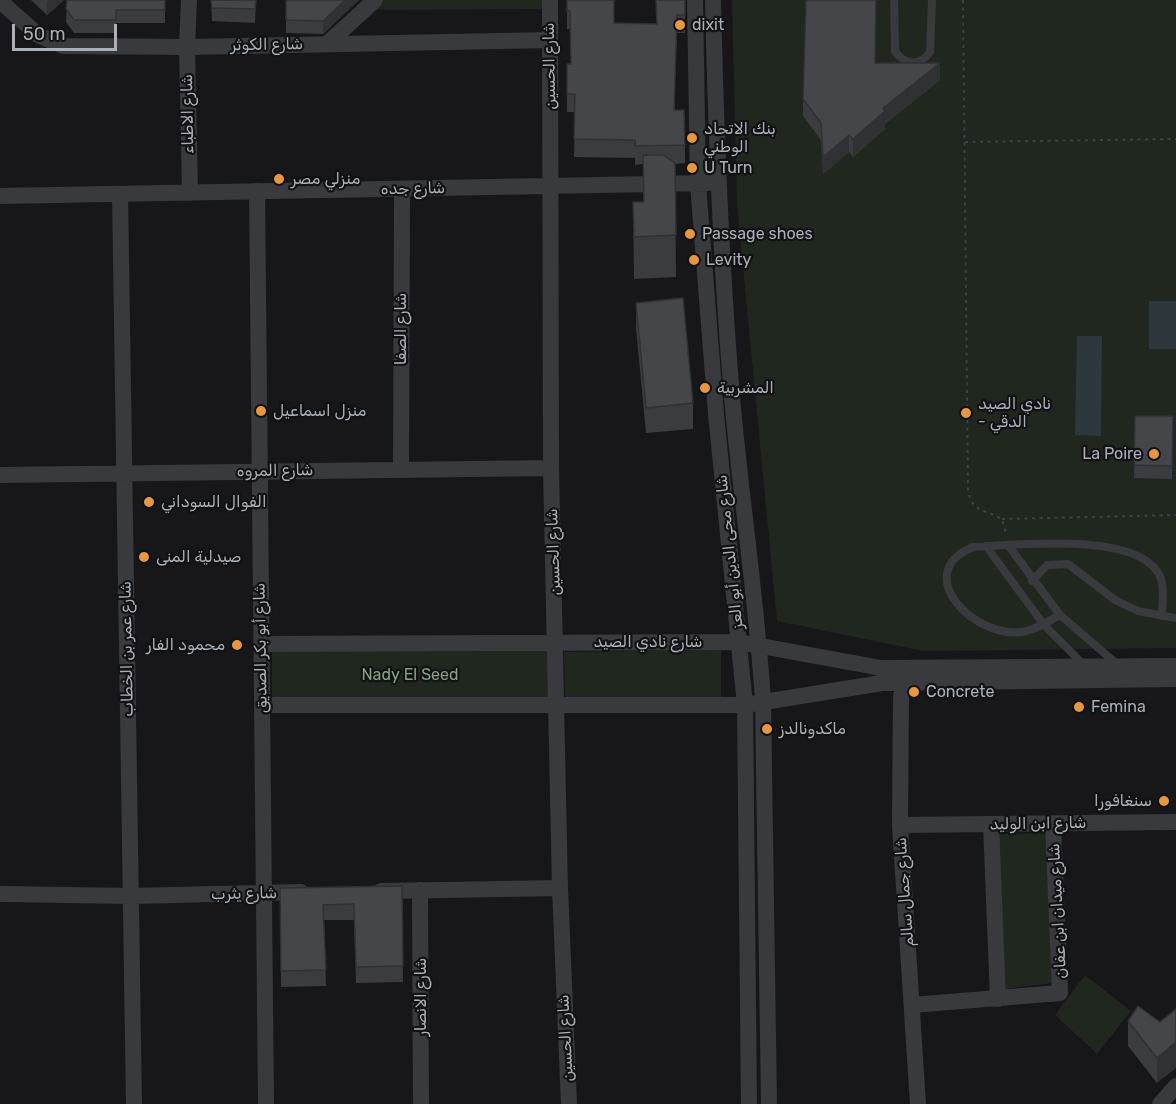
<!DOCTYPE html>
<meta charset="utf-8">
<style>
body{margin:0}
#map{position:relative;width:1176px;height:1104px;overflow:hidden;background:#171719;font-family:Rubik,sans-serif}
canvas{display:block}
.scale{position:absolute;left:12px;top:24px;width:105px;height:27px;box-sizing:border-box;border:3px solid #aab0b8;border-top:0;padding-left:8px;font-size:18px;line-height:21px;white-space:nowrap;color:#aab0b8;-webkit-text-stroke:4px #121214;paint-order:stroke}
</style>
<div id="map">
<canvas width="1176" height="1104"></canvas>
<div class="scale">50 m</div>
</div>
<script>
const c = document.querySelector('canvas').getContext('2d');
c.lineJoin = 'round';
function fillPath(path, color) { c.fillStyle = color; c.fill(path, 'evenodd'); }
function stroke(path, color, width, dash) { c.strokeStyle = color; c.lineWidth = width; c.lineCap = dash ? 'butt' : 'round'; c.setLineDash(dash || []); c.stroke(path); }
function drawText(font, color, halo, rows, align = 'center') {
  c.font = font + ' Rubik,"Noto Sans Arabic",sans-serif'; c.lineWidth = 4.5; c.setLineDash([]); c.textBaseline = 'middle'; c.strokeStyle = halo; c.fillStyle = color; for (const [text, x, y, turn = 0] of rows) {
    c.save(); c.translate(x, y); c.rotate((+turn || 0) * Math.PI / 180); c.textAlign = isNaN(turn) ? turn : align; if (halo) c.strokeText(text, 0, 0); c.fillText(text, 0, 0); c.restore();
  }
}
fillPath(new Path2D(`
 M376,0H546V9L365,10Z
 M732,0H1176V648L923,651L777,621L737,205Z
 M272,649L548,651V702L272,699Z
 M721,650V698L565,700L564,652Z
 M1048,833L1053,983L1004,989L998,834Z
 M1085,975L1131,1011L1097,1054L1055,1015Z`), '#1f271f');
fillPath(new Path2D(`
 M1149,301H1176V349H1149Z
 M1077,336H1102L1101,436L1075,435Z`), '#2e383c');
stroke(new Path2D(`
 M963,0L968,490C972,513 985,509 1002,519L1006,533
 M965,142L1176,139
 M1002,519L1176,515`), '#3e4145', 2, [3, 4.5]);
stroke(new Path2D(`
 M894,0L895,51C905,66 920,66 930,52L932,0
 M1008,545L1060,615L1117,664
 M986,546L1044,625L1085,666
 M1032,581L1047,565L1068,564L1115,600L1138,611L1176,618
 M1060,615C1049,621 1039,628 1027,631C978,643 908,574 973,547C1017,545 1130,532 1157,571C1166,583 1162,602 1162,616`), '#383a3e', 8);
stroke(new Path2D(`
 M189,0L187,47L190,193
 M550,0L551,468L560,888L569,1104
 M695,0L698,184L716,414L745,705L749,1104
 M713,0C716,136 721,272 733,408C742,506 757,603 763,701L769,1104
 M0,1L38,35L63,46L187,47L550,40
 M327,44L375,0
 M257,191L266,1104
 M120,194L134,1104
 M0,196L708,183
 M401,469L402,189
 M0,475L551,468
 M261,644L739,642L881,668L1176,666
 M906,682L901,696L900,825L918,1104
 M262,705H745L882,683L1176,679
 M991,824L998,999
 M900,825L1176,822
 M420,890L421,1104
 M381,891L560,888
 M0,894L131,896L301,892
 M912,1005L1060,993L1053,824
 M1160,1104L1176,1086`), '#383a3e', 16);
fillPath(new Path2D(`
 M31,0H64L47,15Z
 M67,0H165V23H116V33H74L66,22Z
 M211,0H256L255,23L212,21Z
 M286,0H359L323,34L286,33Z
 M567,0L614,23L656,24L685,0V33H677L675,71V110L685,145V163L675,164L676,277L634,279L633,202H643V164L635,165V158L574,157L575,112H567V64H571L570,29H567Z
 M876,63L940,80L885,124V129L853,157L849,152L823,174L821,140L803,116V99Z
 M636,303L693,403V429L646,433L636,328Z
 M1135,416H1173L1172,479L1134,478Z
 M402,886L403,982L356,983L354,920H324L326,986L281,987L280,888Z
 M1128,1021L1160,1022L1157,1083L1128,1046Z`), '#3a3c3f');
fillPath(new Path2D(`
 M49,0H64L47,15V2Z
 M345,0H359L323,34V21Z
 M940,63V80L885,124V129L853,157V139L883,108Z
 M849,135V152L823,174V157Z
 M1176,1042V1068L1157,1083V1058Z`), '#303133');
const building = new Path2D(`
 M67,0H165V10H116V20H74L66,9Z
 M211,0H256L255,9L212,8Z
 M286,0H345L323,21L286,20Z
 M567,0H614V23L657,24L656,0H685V15H677L674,110H684L685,145L635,146V140L574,139L575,94H567V64H571L570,11H567Z
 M806,0H876L875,63H940L883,108L885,111L853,139L849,135L823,157L821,123L803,99Z
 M643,155H663L675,163L676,235L634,237L633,202H644Z
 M683,298L693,403L646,408L636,303Z
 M1135,416H1173L1172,466L1134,465Z
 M402,886L403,966L356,967L354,904L323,905L326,970L281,971L280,888Z
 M1138,1006L1160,1022L1176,1009V1042L1157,1058L1128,1021Z`);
fillPath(building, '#444649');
stroke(building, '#303133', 1.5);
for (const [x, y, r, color] of [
 [680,25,6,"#e79641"],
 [692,138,6,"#e79641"],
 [692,168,6,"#e79641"],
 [279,179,6,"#e79641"],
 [690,234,6,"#e79641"],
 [694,260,6,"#e79641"],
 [705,388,6,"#e79641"],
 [261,411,6,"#e79641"],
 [966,413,6,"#e79641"],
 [1154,454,6,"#e79641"],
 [149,502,6,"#e79641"],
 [144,557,6,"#e79641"],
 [237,645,6,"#e79641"],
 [914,692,6,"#e79641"],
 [1079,707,6,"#e79641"],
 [767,729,6,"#e79641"],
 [1164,801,6,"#e79641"]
]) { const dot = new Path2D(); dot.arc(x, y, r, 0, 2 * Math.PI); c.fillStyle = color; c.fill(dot); stroke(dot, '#121214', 2); }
drawText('16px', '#aab0b8', '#121214', [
 ["dixit",692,25],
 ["بنك الاتحاد",704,129],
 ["الوطني",704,147],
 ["U Turn",704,168],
 ["منزلي مصر",291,179],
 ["Passage shoes",702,234],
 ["Levity",706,260],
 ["المشربية",717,388],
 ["نادي الصيد",978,404],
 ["- الدقي",978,422],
 ["منزل اسماعيل",273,411],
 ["La Poire",1142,454,"right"],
 ["الفوال السوداني",161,502],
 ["صيدلية المنى",156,557],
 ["محمود الفار",225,645,"right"],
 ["Concrete",926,692],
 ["Femina",1091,707],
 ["ماكدونالدز",779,729],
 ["سنغافورا",1152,801,"right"]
], 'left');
drawText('16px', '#aab0b8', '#121214', [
 ["شارع الكوثر",267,45,-1],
 ["شارع الحسين",550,66,-91],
 ["شارع الاطباء",188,114,-91],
 ["شارع جده",413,189,-1],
 ["شارع الصفا",401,329,-90],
 ["شارع المروه",275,471,-1],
 ["شارع الحسين",554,552,-92],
 ["شارع محى الدين أبو العز",730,552,-96],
 ["شارع نادي الصيد",648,642],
 ["شارع أبو بكر الصديق",261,648,-91],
 ["شارع عمر بن الخطاب",127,649,-91],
 ["شارع ابن الوليد",1038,824,-1],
 ["شارع جمال سالم",905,892,-94],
 ["شارع يثرب",244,894,-1],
 ["شارع ميدان ابن عفان",1058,911,-93],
 ["شارع الانصار",421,997,-90],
 ["شارع الحسين",566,1038,-93]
]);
drawText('16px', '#85a282', '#121214', [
 ["Nady El Seed",410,675]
]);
</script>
